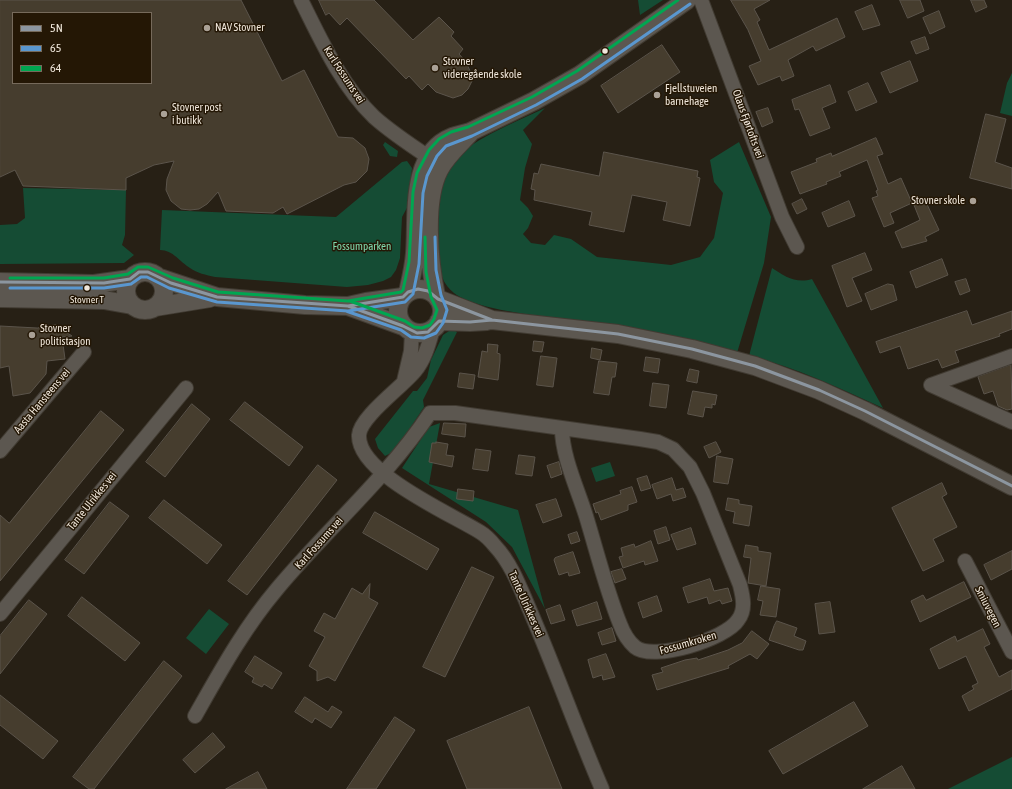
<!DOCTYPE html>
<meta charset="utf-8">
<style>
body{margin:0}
#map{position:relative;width:1012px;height:789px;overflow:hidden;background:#272015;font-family:"Asap Condensed",sans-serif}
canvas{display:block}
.legend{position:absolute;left:12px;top:12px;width:140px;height:72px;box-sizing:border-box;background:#241705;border:1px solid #766a5b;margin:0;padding:5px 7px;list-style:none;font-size:12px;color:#f0e7db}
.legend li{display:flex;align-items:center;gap:8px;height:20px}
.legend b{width:20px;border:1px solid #766a5b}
</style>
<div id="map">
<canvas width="1012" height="789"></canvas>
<ul class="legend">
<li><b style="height:5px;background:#8c96a0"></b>5N</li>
<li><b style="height:5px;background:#5a97cf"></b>65</li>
<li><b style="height:5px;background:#00a651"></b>64</li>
</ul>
</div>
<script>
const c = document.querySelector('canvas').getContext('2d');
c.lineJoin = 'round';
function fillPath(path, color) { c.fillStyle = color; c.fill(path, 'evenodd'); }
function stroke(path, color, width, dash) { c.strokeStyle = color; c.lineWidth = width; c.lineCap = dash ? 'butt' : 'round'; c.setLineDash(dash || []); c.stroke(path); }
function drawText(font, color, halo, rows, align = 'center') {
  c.font = font + ' "Asap Condensed",sans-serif'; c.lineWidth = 3; c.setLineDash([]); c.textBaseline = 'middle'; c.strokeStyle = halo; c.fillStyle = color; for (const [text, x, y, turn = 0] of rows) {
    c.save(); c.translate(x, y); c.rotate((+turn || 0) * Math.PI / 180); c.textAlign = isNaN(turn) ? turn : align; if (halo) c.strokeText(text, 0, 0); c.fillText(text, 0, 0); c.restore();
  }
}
fillPath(new Path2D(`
 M638,0H663L640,15Z
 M1012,73V116L1000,113L1007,83Z
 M545,108L523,130L532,144L525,168L520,200L528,208L533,216L528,228L523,234L531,243L545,245L554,235L571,239L597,257L671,265L700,257L714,238L723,193L714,182L710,160L739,142L771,217L764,263L737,353C697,341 657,332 616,325C579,320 481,314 454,293C433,277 438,246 437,223C436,206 438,181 448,167C466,141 516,122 545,108Z
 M385,142L398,151L397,157L390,156L383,145Z
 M407,161L412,168L408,206L402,217L400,258L396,270L391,277L383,281L368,285L347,287L215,277C206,275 197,273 190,268C180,262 173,250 160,250L162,210L336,217L402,162Z
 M23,188L126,190L125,235L122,245L134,255L124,263L0,264V225L17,224L25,218Z
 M772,268C784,276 796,284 812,279L883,408C839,388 796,367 749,356Z
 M452,329L457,332L423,400L424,407L395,451L385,456L378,448L375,439L413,391H417L427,378L431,360L443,335Z
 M440,423L429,484L518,510L545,609L512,547L486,522L402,468L429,427Z
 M610,462L615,476L596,482L591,468Z
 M209,609L229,624L206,654L186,638Z
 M1012,757V789H948Z`), '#154c34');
const building = new Path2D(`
 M0,0H241L282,81L304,70L338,137L353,138L365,148L369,159L367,171L356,182L344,185L287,214L283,207L273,213L226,211L218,192L207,204L199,209L190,210L181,209L171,201L166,190L167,179L174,161L154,165L126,178V190L23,186L15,170L0,177ZM13,13H151V83H13Z
 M319,0H374L413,40L439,17L454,32L451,36L463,49L459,54L466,62L471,73L472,81L468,89L462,95L453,98L436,92L428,84L422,90L409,76L406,79L347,18L340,25L329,13L326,15Z
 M731,0H770L754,9L760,20L757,22L769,50L837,18L845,37L816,51L813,46L788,60L794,76L782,81L780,76L758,85L749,66L761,61L748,30Z
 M900,0H920L924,11L908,18Z
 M971,0H984L987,7L976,12Z
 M872,5L880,25L863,30L855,12Z
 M939,11L945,27L930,34L923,18Z
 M925,37L929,49L916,54L911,42Z
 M662,45L680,72L618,113L601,86Z
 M910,61L918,81L890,93L881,73Z
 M868,83L877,102L856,111L848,92Z
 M830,85L836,102L822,108L830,128L810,136L799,109L795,110L792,100Z
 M768,108L773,122L762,127L756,112Z
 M986,114L1006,119L995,162L1012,168V189L970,178Z
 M876,138L883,154L877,156L888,184L901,178L912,203L890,213L894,223L884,227L872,198L878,196L876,191L878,190L867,160L839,172L841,176L826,182L827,184L800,194L791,172L817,162L816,159L831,153L832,156Z
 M604,152L698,171L697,177L700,178L690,226L663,220L667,202L632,195L624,232L589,225L592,212L534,200L535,190L531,189L534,173L538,174L541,164L599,176Z
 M802,199L807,209L797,214L792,204Z
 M925,200L939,230L925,237L927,241L902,248L895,232L920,220L914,205Z
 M849,201L855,216L828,227L822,213Z
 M865,253L872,270L852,278L862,301L847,307L832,266Z
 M942,259L948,275L916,288L910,272Z
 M966,279L970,291L960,295L955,282Z
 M888,284L893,285L897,300L871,310L865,294Z
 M967,311L972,325L1012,311V329L999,334L1000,336L955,351L959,362L942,368L938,359L908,369L900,346L880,353L876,342Z
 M56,325L72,336L62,337L65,359L47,361L46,374L30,393L13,396L9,366L0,368V326L37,328Z
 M534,341L544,342L542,352L533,351Z
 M488,344L498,345L497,353L500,354V361L498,380L478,377L482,351L487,352Z
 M592,348L602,350L600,360L591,358Z
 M541,356L557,358L553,387L537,385Z
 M646,357L660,359L658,373L644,371Z
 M599,361L617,363L615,377H612L609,395L594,393Z
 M1011,365L1012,409L1007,410L998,406L993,391L984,394L978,377Z
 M690,369L699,371L697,383L687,381Z
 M460,373L475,375L473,389L458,387Z
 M653,383L669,385L666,408L650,406Z
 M693,391L717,395L715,405L712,404V408L705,407L703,417L688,414Z
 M245,402L303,447L289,466L230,420Z
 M192,404L210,419L165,477L146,462Z
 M101,411L124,430L0,581V515L9,523Z
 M444,423L466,424L465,437L442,434Z
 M436,442L448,444L446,455L454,456L452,467L429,462L432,443H436Z
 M716,442L721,452L709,458L704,447Z
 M476,449L491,451L488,471L473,469Z
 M519,455L535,457L532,476L516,474Z
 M717,456L733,459L728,484L714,482Z
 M559,462L562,474L551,478L547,466Z
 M318,465L337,480L247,595L228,581Z
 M647,476L651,488L641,491L637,479Z
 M672,478L676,490L683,488L686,497L673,501L671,494L657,499L652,485Z
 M942,483L947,494L942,497L957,527L933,539L944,561L923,571L892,508Z
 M632,487L637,502L628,505V510L601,520L598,512L596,513L593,504L621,494L620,491Z
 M458,489L474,491L473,501L457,499Z
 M728,498L739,500V504L752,506L749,526L733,523L735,512L726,510Z
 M556,499L562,516L543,523L536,505Z
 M164,500L222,545L207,564L149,518Z
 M110,502L129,516L84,574L65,560Z
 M375,512L439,549L427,570L363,533Z
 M666,527L670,540L658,544L654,531Z
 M691,528L696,544L677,550L671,535Z
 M577,532L580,541L571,544L568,535Z
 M651,541L658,561L645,565L644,561L623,568L619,557L623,556L621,548L634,544L635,547Z
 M746,545L758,547V551L771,553L766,586L748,583L751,558L744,557Z
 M1012,551V569L991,580L984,565Z
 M573,552L580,573L569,576L568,572L559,575L554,560L555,558Z
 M472,567L494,577L445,677L423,667Z
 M622,569L626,579L615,583L611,572Z
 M710,579L714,591L728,588L732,601L722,604L720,600L709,604L707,597L688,603L683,588Z
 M964,582L971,597L920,622L911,601L923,595L926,600Z
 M370,584L369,598L378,603L335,681L328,677L317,681V671L309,666L325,637L314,631L324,613L335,619L352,588L362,594Z
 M761,586L780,589L776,617L760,615L763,601L758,600Z
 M657,596L662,611L643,618L638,603Z
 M82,597L140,643L125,661L68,616Z
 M29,600L47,614L0,674V636Z
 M597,602L602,619L577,626L572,611Z
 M830,602L835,632L819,634L815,604Z
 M560,605L565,620L551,624L546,610Z
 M777,621L797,628L794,636L806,641L803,650H799L769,640L774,626Z
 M612,628L616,641L602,645L598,633Z
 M983,629L990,644L984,647L999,677L1012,670V689L969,711L962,696L974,689L972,686L978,683L966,656L939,669L930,649L955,636L957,641Z
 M752,631L769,644L757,659L750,654L728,666L729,668L657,690L652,675L663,672L661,668L685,660L697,658L698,660L728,650L742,643Z
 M606,654L615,677L603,680L602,675L593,678L588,660Z
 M255,656L282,673L272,689L264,684L262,687L252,682L254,678L245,672Z
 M164,661L182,676L94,789H89L73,777Z
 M0,695L58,741L43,759L0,725Z
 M305,697L328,712L332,706L342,712L331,728L315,718L312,723L295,712Z
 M854,702L868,726L783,774L769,751Z
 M529,707L562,789H467L447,741Z
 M395,717L415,730L376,789H347Z
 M213,733L225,747L195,773L183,760Z
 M902,766L915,789H863Z
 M258,772L267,789H226Z`);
fillPath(building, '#463d2e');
stroke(building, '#5b544b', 1);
const minor = new Path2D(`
 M301,0C321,40 341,85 374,117C393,134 415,148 436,162
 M701,0L782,217L797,247
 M433,329C429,343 425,359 415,371C402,387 360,417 359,435C357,473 451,514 480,532C485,535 491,541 495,546C512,564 521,590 531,613C556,671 577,731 602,789
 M404,381L411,351L412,332
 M931,385L1012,422
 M931,385L1012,356
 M0,451L84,352
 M965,561L1012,652
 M0,614L186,388
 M195,716C220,672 244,628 277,589C327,529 387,478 430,413H455L640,439L658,442L673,449L690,467L703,493L740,585C743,597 746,610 738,620C726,639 653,662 635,647C628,641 623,632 620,624C606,589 597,552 586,516C578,490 562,456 562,429`);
const tertiary = new Path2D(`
 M126 291a19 19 0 1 1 38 0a19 19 0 1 1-38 0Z
 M160,278L217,297L305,305L348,306L366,302L403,297
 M0,282L94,284L130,279
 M398 311a22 22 0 1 1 44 0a22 22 0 1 1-44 0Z
 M408,292C411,279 414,267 415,253C418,217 409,154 452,137C458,135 464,134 470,132L534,101L580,75L687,0
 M436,296C429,263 423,201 439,170C446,156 459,145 470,133
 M0,298L104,300L132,305
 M438,299L492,320L618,334L692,349L755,366L819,390L865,411L1012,486
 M348,306L403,326
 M155,307L210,298
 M439,321L470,322L487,321`);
stroke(minor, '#413b32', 16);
stroke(tertiary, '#413b32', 20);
stroke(minor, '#5c5750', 14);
stroke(tertiary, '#5c5750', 18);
stroke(new Path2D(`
 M0,282L104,283L130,279L139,272H148L171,283L217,297L348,306L403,297L408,292L418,289L428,291L438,299L492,320L618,334L692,349L755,366L819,390L865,411L1012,486
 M348,306L403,326L417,333L428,332L439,321L470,322L492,320`), '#8c96a0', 3);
stroke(new Path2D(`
 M10,288H104L131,284L141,277H147L169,288L217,302L348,311L405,302L413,294L419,264L423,193L427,176L437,156L446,146L472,136L536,105L582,79L690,4
 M346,311L401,330L411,337L424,338L436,333L443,323L447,310L441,295L436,270L435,237`), '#5a97cf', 3);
stroke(new Path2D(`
 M10,278H104L128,274L138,267H148L173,278L218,292L348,301L401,292L403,290L409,262L413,192L417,173L429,150L439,139L451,132L468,127L532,97L577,71L678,0
 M350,301L405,321L414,327L422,328L430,325L434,319L437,310L431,297L426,272L425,237`), '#00a651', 3);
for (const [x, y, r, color] of [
 [207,28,4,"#aaa196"],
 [605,51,3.5,"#f0e7db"],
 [435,68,4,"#aaa196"],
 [657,95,4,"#aaa196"],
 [164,114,4,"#aaa196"],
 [973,201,4,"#aaa196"],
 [87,288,3.5,"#f0e7db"],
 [32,335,4,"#aaa196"]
]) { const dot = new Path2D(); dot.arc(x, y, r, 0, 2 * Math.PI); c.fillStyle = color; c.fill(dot); stroke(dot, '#241705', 1.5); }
drawText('10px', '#f0e7db', '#241705', [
 ["Stovner T",87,300]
]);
drawText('11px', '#f0e7db', '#241705', [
 ["NAV Stovner",215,28],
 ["Stovner",443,62],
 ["videregående skole",443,75],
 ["Fjellstuveien",665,89],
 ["barnehage",665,102],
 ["Stovner post",172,108],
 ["i butikk",172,121],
 ["Stovner skole",965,201,"right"],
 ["Stovner",40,329],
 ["politistasjon",40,342]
], 'left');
drawText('11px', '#f0e7db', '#241705', [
 ["Karl Fossums vei",344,75,57],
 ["Olaus Fjørtofts vei",748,124,70],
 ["Aasta Hansteens vei",42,401,-50],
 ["Tante Ulrikkes vei",92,501,-51],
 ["Karl Fossums vei",319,543,-48],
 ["Tante Ulrikkes vei",526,604,66],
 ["Smiuvegen",988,607,63],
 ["Fossumkroken",688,643,-16]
]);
drawText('11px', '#80dbae', '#241705', [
 ["Fossumparken",362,247]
]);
</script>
